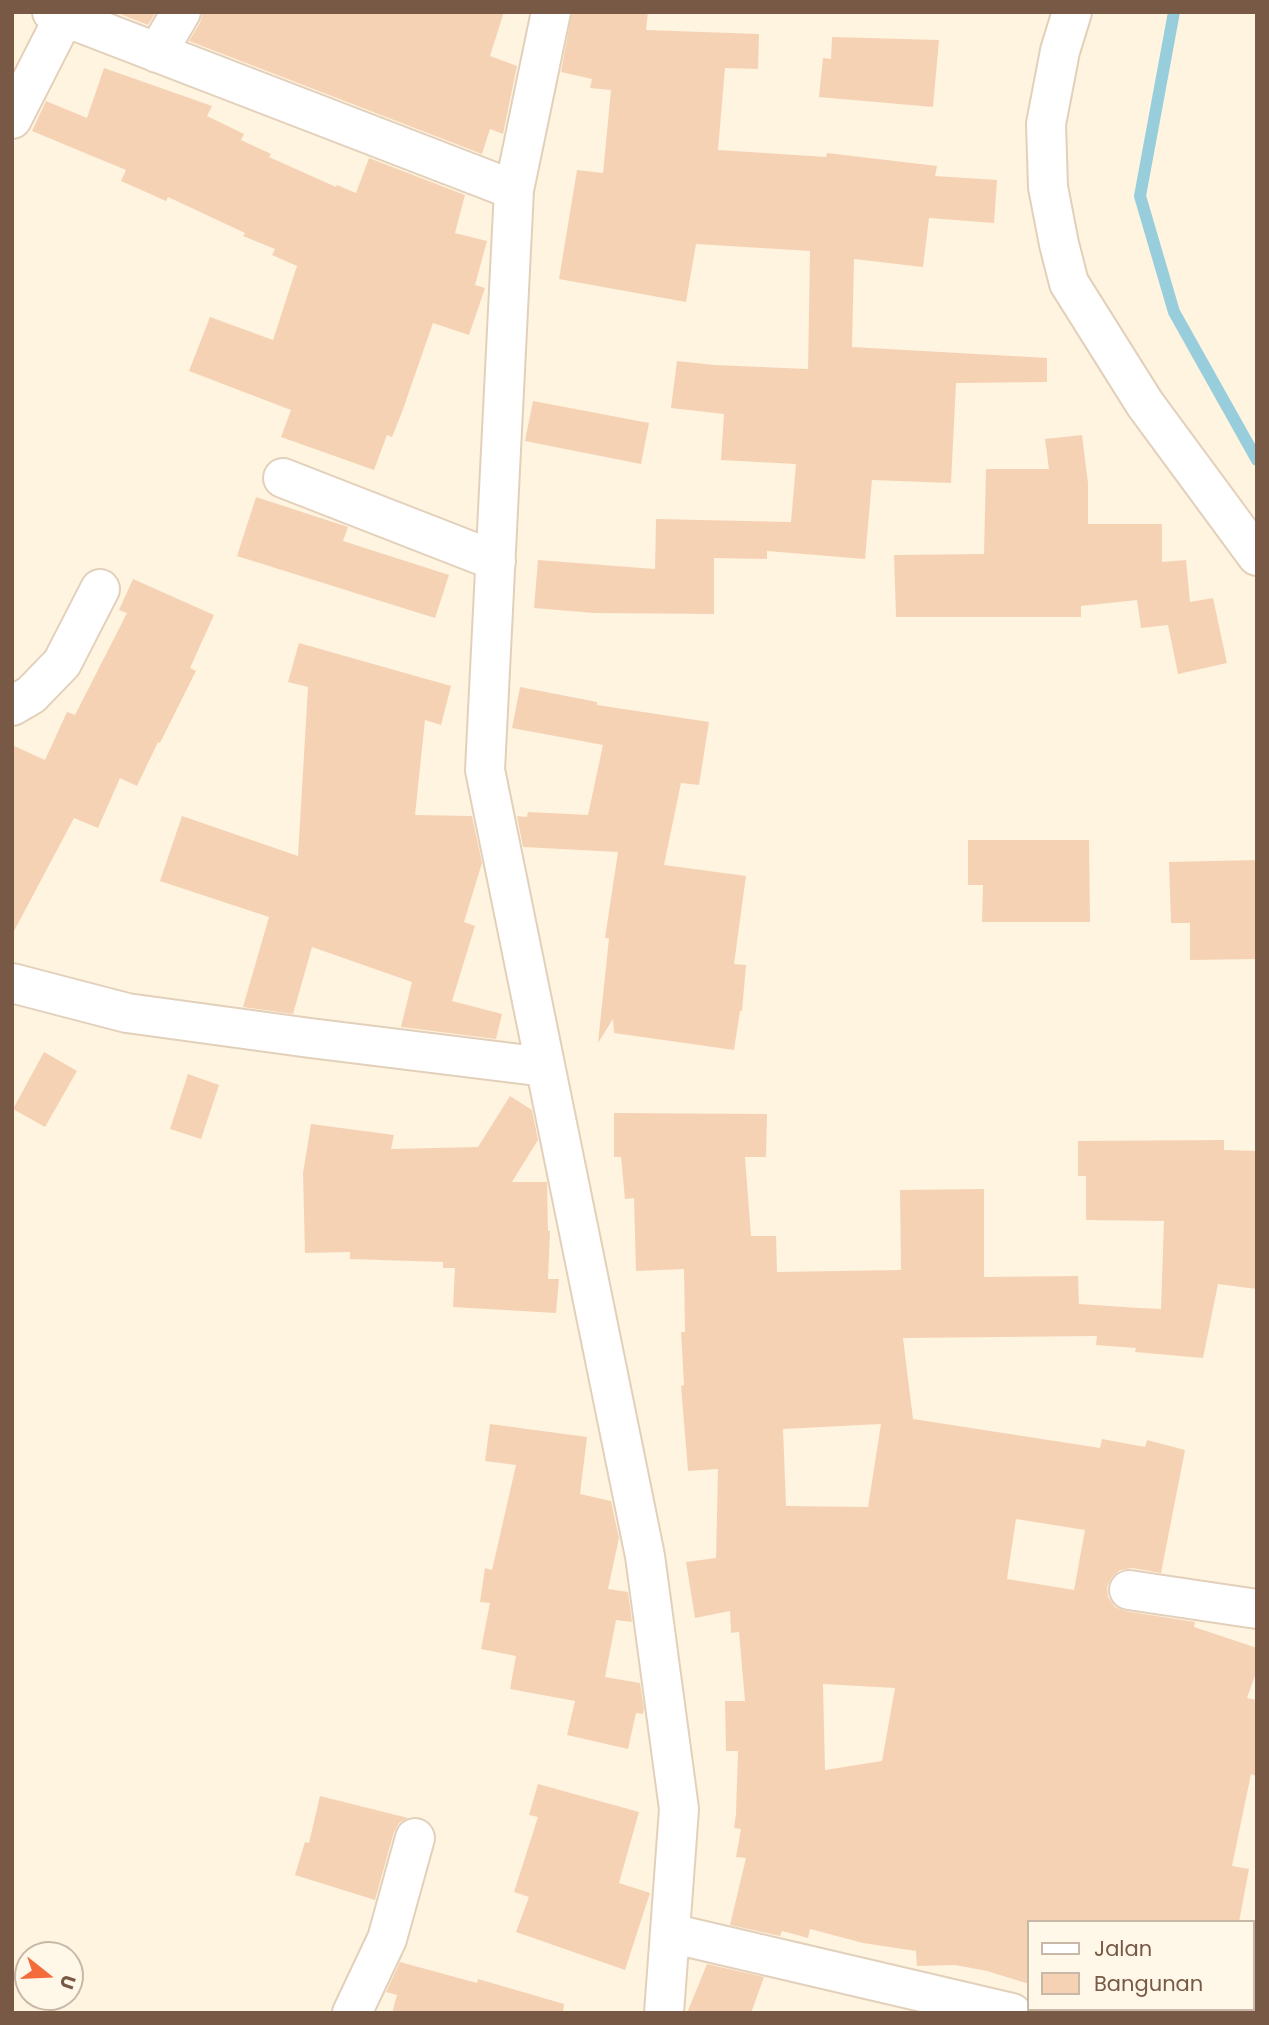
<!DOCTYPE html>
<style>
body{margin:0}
#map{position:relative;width:1269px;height:2025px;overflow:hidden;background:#fef4e0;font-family:Poppins,sans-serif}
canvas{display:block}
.frame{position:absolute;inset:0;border:14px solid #775945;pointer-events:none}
.legend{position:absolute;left:1027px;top:1920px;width:228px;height:91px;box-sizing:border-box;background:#fff7e8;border:2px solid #c9b8a7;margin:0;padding:9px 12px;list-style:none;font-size:21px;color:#775945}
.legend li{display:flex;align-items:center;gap:14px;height:35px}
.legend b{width:35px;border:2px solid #c9b8a7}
.north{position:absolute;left:14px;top:1941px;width:70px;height:70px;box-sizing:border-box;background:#fff7e8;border:2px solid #c9b8a7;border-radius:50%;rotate:108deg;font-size:19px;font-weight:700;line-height:28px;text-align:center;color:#775945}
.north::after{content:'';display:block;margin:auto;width:24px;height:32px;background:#f46c39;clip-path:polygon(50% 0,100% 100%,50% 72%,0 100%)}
</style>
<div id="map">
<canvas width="1269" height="2025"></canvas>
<div class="frame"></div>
<ul class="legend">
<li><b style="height:9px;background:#fff"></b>Jalan</li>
<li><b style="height:19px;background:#f6d2b5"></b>Bangunan</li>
</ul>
<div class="north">U</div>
</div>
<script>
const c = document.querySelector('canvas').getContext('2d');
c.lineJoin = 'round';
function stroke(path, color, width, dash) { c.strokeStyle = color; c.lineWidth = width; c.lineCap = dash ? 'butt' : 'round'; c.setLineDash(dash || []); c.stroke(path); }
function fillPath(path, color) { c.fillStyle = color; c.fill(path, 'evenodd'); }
stroke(new Path2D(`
 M1174,12L1140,196L1174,312L1257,460`), '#98cedc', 12);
fillPath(new Path2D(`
 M115,12H156L148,25Z
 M203,12H504L490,56L517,66L503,134L490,129L482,154L189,41L200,23Z
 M572,12H648L646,30L759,34L758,69L725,68L718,150L826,157L827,153L937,166L935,176L997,180L994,223L929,218L923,267L854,259L852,347L1047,358V382L956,383L951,483L872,480L865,559L767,551V559L714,558V614L594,613L534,608L538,560L655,569L656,519L791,522L796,464L721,460L724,414L671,408L677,361L714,365L808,369L810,251L696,244L686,302L559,279L577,170L603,173L611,90L590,88L592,79L561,72Z
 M832,37L939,40L933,107L819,97L823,58L831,59Z
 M104,68L212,106L207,116L244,134L241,140L271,154L269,157L336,187L337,185L356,193L369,158L465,195L455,233L487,241L475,285L485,288L469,335L433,323L402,412L392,437L387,435L374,470L281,437L291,410L189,371L210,317L273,340L297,266L272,255L275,249L243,236L245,233L168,197L166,201L121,181L126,170L32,131L46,101L87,118Z
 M533,401L649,423L641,464L525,441Z
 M1082,435L1088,483V524H1162V562L1186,560L1190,602L1213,598L1227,663L1178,674L1168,625L1141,628L1137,600L1081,606V617H896L894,555L984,554L986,469H1049L1045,439Z
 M256,497L348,527L343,541L449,575L435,618L237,556Z
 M133,579L214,615L190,668L196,671L160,743L158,742L137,786L120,778L98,828L74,818L12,935V745L45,760L67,712L75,715L127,613L119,610Z
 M299,643L451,686L441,725L425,720L415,815L472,816L482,863L464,922L475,926L452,1001L502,1014L496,1039L401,1027L412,982L312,947L293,1014L243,1007L269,917L160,881L182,816L298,856L308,687L288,682Z
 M520,687L597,702V705L709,722L699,785L681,783L664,865L746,876L734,964L746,965L742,1011H740L734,1050L614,1033L613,1019L598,1043L609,938H605L618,852L523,847L517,816L527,817L528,812L588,815L603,745L512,728Z
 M968,840H1089L1090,922H982L983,885H968Z
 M1257,860V959L1190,960V923H1171L1169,862Z
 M44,1052L77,1071L45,1127L13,1109Z
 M188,1074L219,1085L201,1139L170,1129Z
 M510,1096L532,1110L538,1140L512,1182H547L548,1231H550L548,1279H559L556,1313L453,1307L455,1268H443V1262L350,1259V1252L305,1253L303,1173L311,1124L394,1135L391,1149L478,1147Z
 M614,1113L767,1114L766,1157H745L751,1236H776L777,1272L901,1270L900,1190L984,1189V1277L1078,1276L1079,1304L1139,1308L1161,1309L1164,1221L1086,1220V1176H1078V1141L1224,1140V1150L1257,1151V1289L1218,1284L1203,1358L1135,1352L1136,1348L1096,1345L1097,1336L903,1338L913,1419L1100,1448L1102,1439L1145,1447L1147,1440L1185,1450L1161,1573L1132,1568L1120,1570L1112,1577L1107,1587L1108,1597L1115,1607L1125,1611L1195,1622L1194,1627L1257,1648V1670L1247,1698L1257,1700V1776L1251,1774L1232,1866L1249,1869L1239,1922H1029V1984L987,1971L955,1965L917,1966L916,1951L863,1943L810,1929L808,1938L782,1931L780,1936L730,1925L746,1858L736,1857L741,1829L734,1828L736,1814L738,1751H726L725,1701H745L739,1632L731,1633L730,1611L695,1618L686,1562L716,1558L718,1469L688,1471L681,1386L684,1385L681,1332H685L684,1269L636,1271L634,1198L625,1199L621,1157H614ZM881,1424L868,1507L786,1506L783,1429ZM1016,1519L1085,1530L1074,1590L1007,1579ZM823,1684L895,1688L882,1761L825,1770Z
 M490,1424L587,1437L580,1494L611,1501L619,1538L608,1589L628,1592L632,1622L616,1620L605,1677L640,1683L644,1709L643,1714L636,1713L628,1749L567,1735L575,1701L510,1689L516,1656L481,1649L490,1603L480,1602L485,1568L492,1570L516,1465L485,1461Z
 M538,1784L639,1812L619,1883L650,1893L625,1970L516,1932L529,1897L514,1892L538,1817L529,1815Z
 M320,1796L408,1818L399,1823L394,1832L375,1900L295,1875L305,1842L309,1843Z
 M400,1962L477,1983L478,1979L564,2004L563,2013H392L397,1995L386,1992Z
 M707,1964L764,1977L751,2013H687Z`), '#f6d2b5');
const minor = new Path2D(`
 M52,12L514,190
 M551,12L514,190L485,770L645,1556L679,1809L664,2013
 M1072,12L1060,51L1046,124L1048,187L1059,244L1069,283L1145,404L1257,556
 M157,53L181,12
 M12,119L64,17
 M283,478L496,561
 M12,706L31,695L62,663L100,589
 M12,983L127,1013L310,1038L545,1067
 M1129,1590L1257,1609
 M670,1933L1012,2013
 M352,2013L387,1939L415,1838`);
stroke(minor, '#e3d0bb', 42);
stroke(minor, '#fff', 38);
</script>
